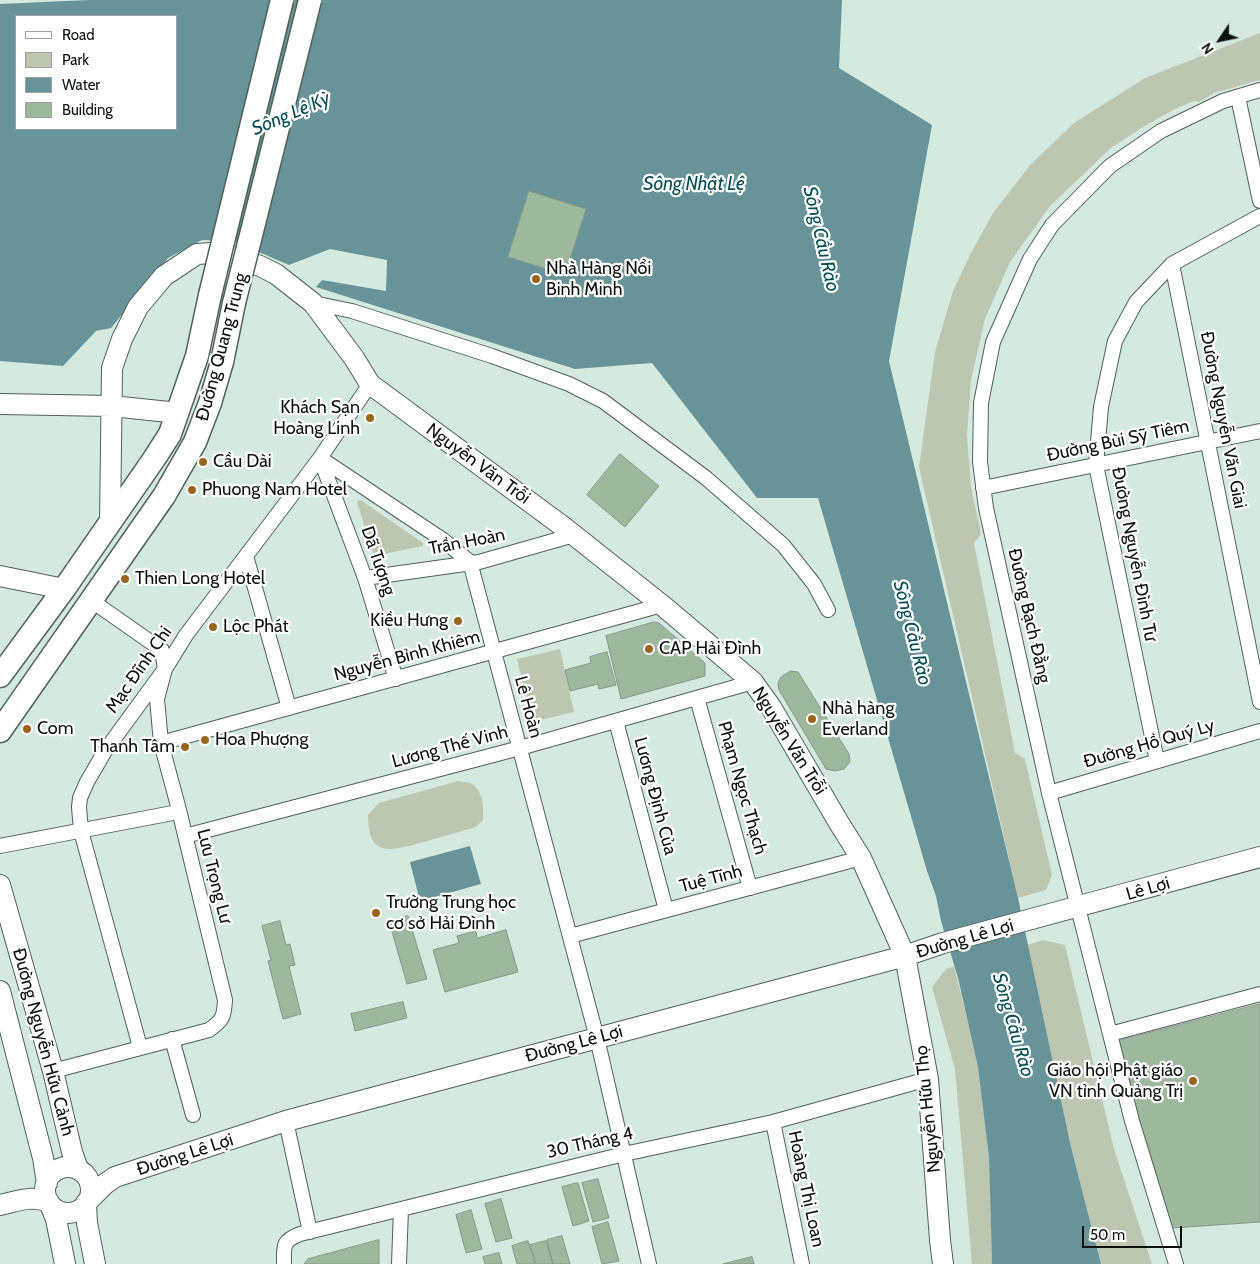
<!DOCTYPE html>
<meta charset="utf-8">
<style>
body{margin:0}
#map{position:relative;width:1260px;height:1264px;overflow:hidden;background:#d5eadf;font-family:Cabin,sans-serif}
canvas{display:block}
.legend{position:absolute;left:15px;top:15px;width:162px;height:115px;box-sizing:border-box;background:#fff;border:1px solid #9da09f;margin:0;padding:6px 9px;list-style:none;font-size:15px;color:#0a110e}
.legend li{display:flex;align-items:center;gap:10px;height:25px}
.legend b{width:25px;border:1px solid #9da09f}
.north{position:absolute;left:1195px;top:15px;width:50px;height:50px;-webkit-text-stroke:4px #fff;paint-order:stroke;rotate:236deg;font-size:14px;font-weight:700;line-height:20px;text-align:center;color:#0a110e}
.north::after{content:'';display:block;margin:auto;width:18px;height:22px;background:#0a110e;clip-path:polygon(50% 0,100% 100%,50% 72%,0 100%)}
.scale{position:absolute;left:1082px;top:1226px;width:100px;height:22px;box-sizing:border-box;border:2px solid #0a110e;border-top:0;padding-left:6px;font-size:15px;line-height:18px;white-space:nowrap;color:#0a110e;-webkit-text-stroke:4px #fff;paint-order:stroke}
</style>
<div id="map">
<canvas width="1260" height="1264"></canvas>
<ul class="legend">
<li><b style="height:6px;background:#fff"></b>Road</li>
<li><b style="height:14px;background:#bdc6b1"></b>Park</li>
<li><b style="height:14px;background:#689398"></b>Water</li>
<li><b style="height:14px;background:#9db89d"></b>Building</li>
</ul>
<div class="north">N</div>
<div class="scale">50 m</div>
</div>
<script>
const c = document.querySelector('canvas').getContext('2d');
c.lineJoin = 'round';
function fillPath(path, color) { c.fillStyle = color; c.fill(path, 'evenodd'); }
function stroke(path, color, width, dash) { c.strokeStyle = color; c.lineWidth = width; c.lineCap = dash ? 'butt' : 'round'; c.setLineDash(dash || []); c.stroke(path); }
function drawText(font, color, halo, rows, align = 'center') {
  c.font = font + ' Cabin,sans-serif'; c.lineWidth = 4.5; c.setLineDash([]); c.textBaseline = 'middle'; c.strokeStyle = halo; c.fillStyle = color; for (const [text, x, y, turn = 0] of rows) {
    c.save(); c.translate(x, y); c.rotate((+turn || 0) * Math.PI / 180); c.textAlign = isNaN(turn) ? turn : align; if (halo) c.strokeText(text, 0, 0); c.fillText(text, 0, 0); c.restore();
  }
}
fillPath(new Path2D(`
 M1260,33V80L1214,93L1199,102L1194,101L1175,109L1143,127L1111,148L1050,206L1010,262L985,319L971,380L967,435L971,487L981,534L974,543L1015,753L1025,759L1052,875L1046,890L1018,898L919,467L935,352L953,291L971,253L993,213L1031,164L1074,123L1145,78Z
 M359,500L362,501L423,543V546L374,556L357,502Z
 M560,649L574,712L532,722L517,659Z
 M458,781C461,782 467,782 470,783C483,789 484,807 483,820L476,827C459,832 441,837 424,842C392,850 368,860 368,815L379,803Z
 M1043,940L1065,945L1114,1149L1152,1264H1101L1071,1147L1028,945Z
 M954,966L978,1064L989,1157L992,1264H972L955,1069L932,987L946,969Z`), '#bdc6b1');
fillPath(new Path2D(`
 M89,0H842L839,68L932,125L889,361L1018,898L1071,1147L1101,1264H992L989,1157L978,1067L958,978L941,921L936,896L927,871L818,498H757L652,363L575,369L316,287L322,280L386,291L387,260L330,249L289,265L233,241L202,240L168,258L111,328L96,331L63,366L0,361V4ZM16,16H176V129H16Z
 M470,846L481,884L420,901L410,862Z`), '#689398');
const building = new Path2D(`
 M529,191L586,209L565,275L508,257Z
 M620,454L659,486L625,527L587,495Z
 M654,622L659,623L705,663V676L621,699L606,636Z
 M607,652L616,685L599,689L598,684L570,691L565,670L591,663L590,657Z
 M791,671L798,672L849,754L850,762L844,769L835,771L826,769L779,690L778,683L781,677Z
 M408,916L427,979L407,984L389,921Z
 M280,921L286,945L290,944L295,965L289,966L301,1014L283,1019L268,961L271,960L262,926Z
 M506,930L518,972L445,992L433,950L459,943L457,936L476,931L477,938Z
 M403,1002L407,1018L355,1031L351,1014Z
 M1260,1004V1222L1172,1228L1136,1120L1115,1042Z
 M598,1179L609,1218L593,1222L582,1183Z
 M578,1183L589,1221L573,1226L562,1187Z
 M501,1199L512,1238L496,1242L485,1204Z
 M471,1210L482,1249L466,1253L456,1215Z
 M608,1222L619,1261L602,1264L592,1227Z
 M562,1236L570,1264H553L547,1240Z
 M379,1240V1264H304L308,1259Z
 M528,1241L535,1264H517L512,1246Z
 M546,1241L553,1264H536L530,1245Z
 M499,1253L502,1264H485L483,1257Z
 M752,1257L754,1264H723Z`);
fillPath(building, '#9db89d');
stroke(building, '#889688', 1);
const street = new Path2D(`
 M1238,97L1260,201
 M1172,264L1260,702
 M313,303L352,311L492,356L569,384L603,401L706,478L783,545L814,584L828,610
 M320,458L443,540L470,562L597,1038L649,1264
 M320,458L365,578L396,679
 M983,488L1260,431
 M246,556L289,708
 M365,578L479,562L574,535
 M697,698L750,888
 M616,721L666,910
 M161,743L662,605
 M1157,761L1096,465L1101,407L1115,341L1136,302L1172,264L1260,216
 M1049,793L1260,731
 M185,836L520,748L753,682
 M0,846L178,812
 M570,936L861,858
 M1110,1034L1260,994
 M172,1039L193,1115
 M140,1047L81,831L79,807L80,798L87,782L105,751L165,669L186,635L320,458L370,384
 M53,1071L209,1030C223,1020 224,1017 225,1000L178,806L161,743L157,699L165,669L162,650L92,601
 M286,1121L310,1232
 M773,1122L802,1264
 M284,1264C284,1246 282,1241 300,1234L624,1154L773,1122L928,1079
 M399,1264L401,1209
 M1176,1264L1132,1121L1049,793L986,508L980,462L981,403L993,342L1030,259L1052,225L1110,166L1161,131L1223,101L1260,90`);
const secondary = new Path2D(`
 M0,404L112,406L178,413
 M110,523L112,368L122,339L138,307L164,276L197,254L212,253L226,254L260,266L276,274L313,303L354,358L370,384L565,528L662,605L753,682L771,707L839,823L861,858L905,956L928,1079L940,1240L943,1264
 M0,576L64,589
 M0,885L53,1071L72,1152L78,1169
 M0,991L43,1158L47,1183
 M45 1190a23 23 0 1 1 46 0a23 23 0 1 1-46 0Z
 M89,1200L105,1184L115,1177L286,1121L905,956L943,943L1260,857
 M49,1202L56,1219L65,1264
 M86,1203L87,1223L95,1264
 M0,1205C18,1201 31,1195 49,1202`);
const primary = new Path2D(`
 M0,676L64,589L154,459L170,434L197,356L210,295
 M0,731L164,496L195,442L210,403L222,362L234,303`);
stroke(street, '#4f6158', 16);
stroke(secondary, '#4f6158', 22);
stroke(primary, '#4f6158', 25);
stroke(street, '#fff', 14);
stroke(secondary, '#fff', 20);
stroke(primary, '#fff', 22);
const primaryBridge = new Path2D(`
 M210,295L282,0
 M234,303L310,0`);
stroke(primaryBridge, '#4f6158', 25, []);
stroke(primaryBridge, '#fff', 22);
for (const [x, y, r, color] of [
 [536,279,5,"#9b651e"],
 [370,418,5,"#9b651e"],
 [203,462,5,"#9b651e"],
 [192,490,5,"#9b651e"],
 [125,579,5,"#9b651e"],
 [458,621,5,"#9b651e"],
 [213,627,5,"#9b651e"],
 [649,649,5,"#9b651e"],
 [812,719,5,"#9b651e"],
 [27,729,5,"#9b651e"],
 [205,740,5,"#9b651e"],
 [185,747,5,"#9b651e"],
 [376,913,5,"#9b651e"],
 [1193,1081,5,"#9b651e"]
]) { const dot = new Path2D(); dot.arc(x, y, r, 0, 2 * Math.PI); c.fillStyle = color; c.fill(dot); stroke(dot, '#fff', 2); }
drawText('18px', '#0a110e', '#fff', [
 ["Nhà Hàng Nổi",546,269],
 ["Binh Minh",546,290],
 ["Khách Sạn",360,408,"right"],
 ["Hoàng Linh",360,429,"right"],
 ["Cầu Dài",213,462],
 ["Phuong Nam Hotel",202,490],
 ["Thien Long Hotel",135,579],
 ["Kiều Hưng",448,621,"right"],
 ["Lộc Phát",223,627],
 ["CAP Hải Đình",659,649],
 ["Nhà hàng",822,709],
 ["Everland",822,730],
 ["Com",37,729],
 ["Hoa Phượng",215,740],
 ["Thanh Tâm",175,747,"right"],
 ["Trường Trung học",386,903],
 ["cơ sở Hải Đình",386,924],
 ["Giáo hội Phật giáo",1183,1071,"right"],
 ["VN tỉnh Quảng Trị",1183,1092,"right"]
], 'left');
drawText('18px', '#0a110e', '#fff', [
 ["Đường Quang Trung",222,347,-75],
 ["Đường Nguyễn Văn Giai",1223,420,79],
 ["Đường Bùi Sỹ Tiêm",1118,441,-12],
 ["Nguyễn Văn Trỗi",478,464,36],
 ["Trần Hoàn",467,542,-11],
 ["Đường Nguyễn Đình Tư",1134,554,79],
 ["Dã Tượng",378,561,71],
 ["Đường Bạch Đằng",1029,616,77],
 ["Nguyễn Bỉnh Khiêm",407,656,-15],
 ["Mạc Đĩnh Chi",139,670,-55],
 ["Lê Hoàn",528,707,75],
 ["Nguyễn Văn Trỗi",789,741,58],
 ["Đường Hồ Quý Ly",1149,744,-16],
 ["Lương Thế Vinh",450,747,-15],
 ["Phạm Ngọc Thạch",742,788,74],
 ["Lương Định Của",655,796,75],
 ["Lưu Trọng Lư",214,876,76],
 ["Tuệ Tĩnh",711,879,-15],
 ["Lê Lợi",1148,889,-16],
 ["Đường Lê Lợi",965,939,-16],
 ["Đường Nguyễn Hữu Cảnh",43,1042,75],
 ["Đường Lê Lợi",574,1044,-15],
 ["Nguyễn Hữu Thọ",928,1109,-96],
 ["30 Tháng 4",590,1143,-13],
 ["Đường Lê Lợi",185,1155,-18],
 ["Hoàng Thị Loan",806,1189,78]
]);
drawText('italic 19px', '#074d52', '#fff', [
 ["Sông Lệ Kỳ",291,114,-23],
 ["Sông Nhật Lệ",694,184],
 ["Sông Cầu Rào",821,239,77],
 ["Sông Cầu Rào",912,633,76],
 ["Sông Cầu Rào",1013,1025,74]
]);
</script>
